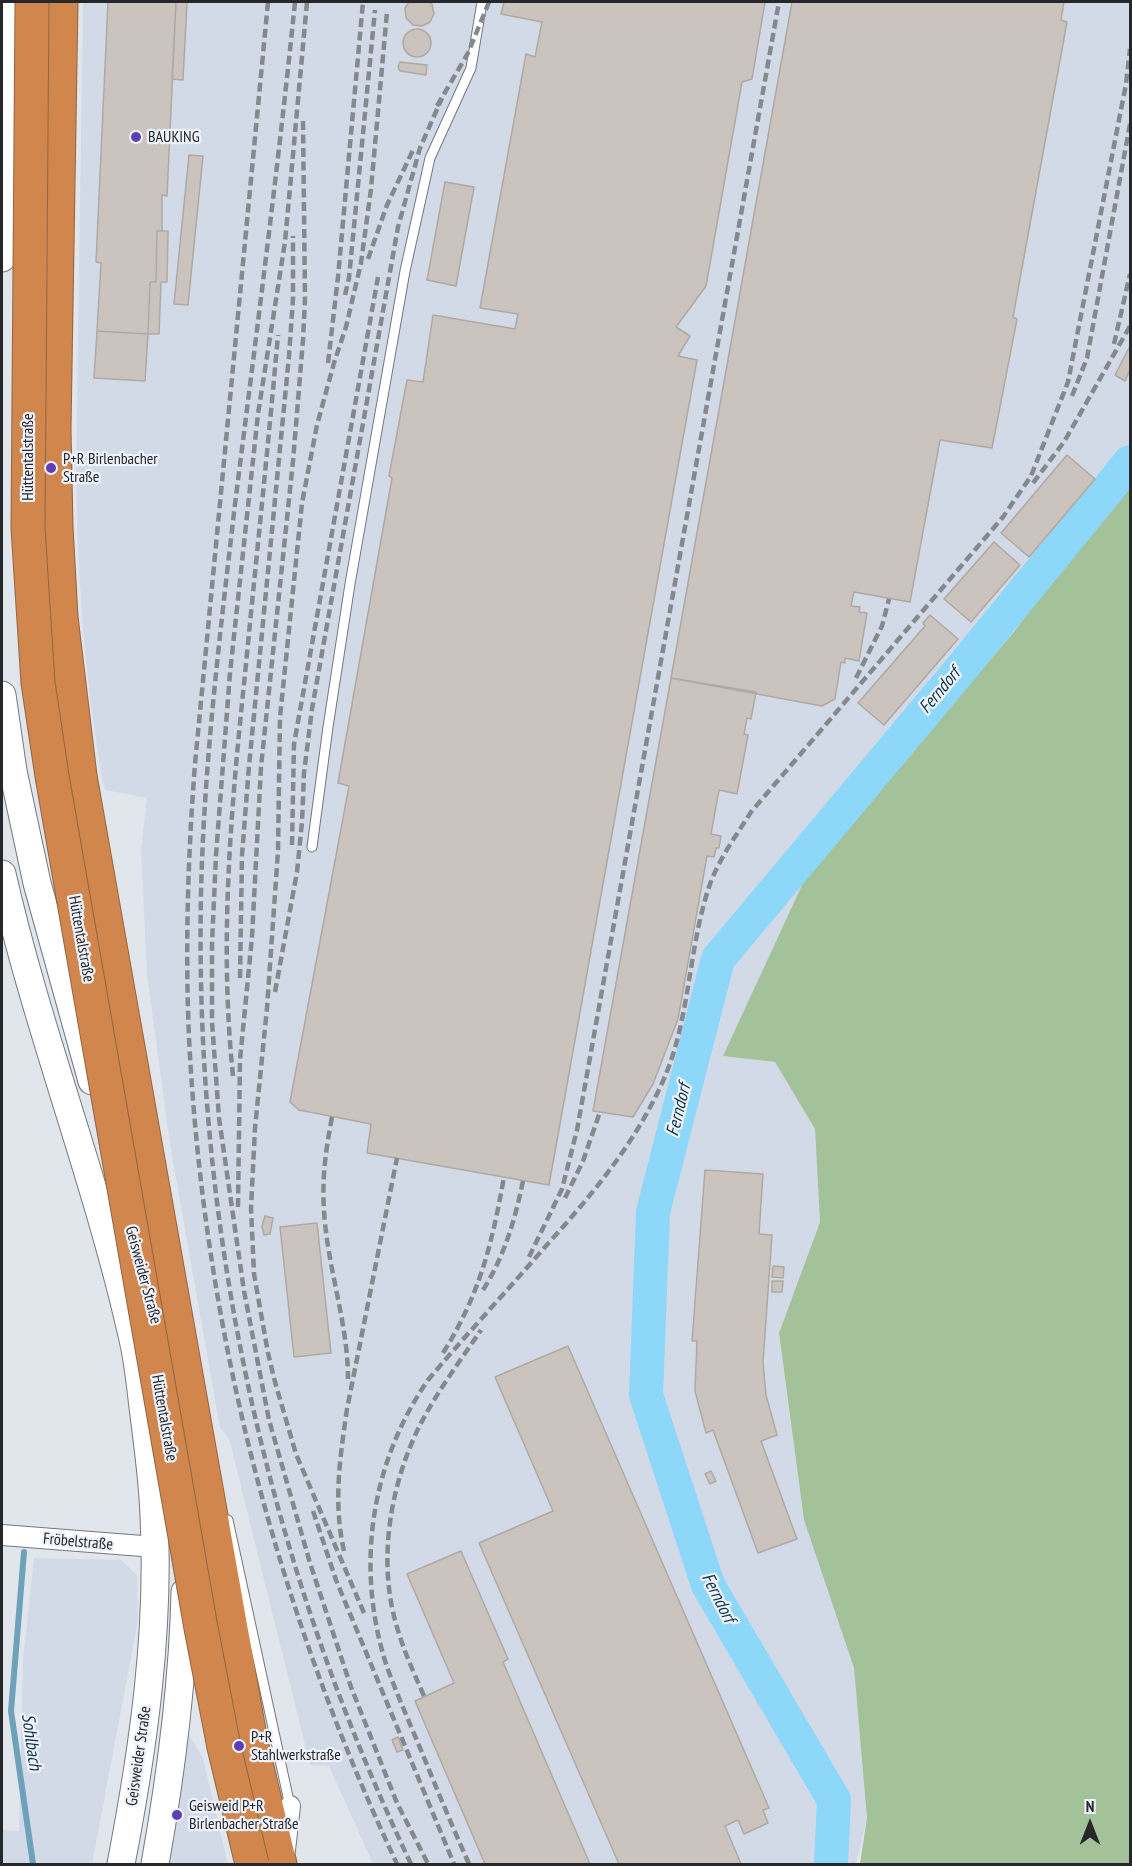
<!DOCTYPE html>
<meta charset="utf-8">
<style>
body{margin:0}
#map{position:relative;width:1132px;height:1866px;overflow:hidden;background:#e1e6ed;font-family:"PT Sans Narrow",sans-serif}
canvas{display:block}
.frame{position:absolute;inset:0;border:3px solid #26272a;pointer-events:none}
.north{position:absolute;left:1060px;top:1794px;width:60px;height:60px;-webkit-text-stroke:4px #eef3fb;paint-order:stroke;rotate:0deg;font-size:16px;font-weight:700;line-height:24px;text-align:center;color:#26272a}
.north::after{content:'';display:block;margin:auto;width:21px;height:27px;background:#26272a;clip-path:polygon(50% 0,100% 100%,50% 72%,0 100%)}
</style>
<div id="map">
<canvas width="1132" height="1866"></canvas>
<div class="frame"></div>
<div class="north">N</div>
</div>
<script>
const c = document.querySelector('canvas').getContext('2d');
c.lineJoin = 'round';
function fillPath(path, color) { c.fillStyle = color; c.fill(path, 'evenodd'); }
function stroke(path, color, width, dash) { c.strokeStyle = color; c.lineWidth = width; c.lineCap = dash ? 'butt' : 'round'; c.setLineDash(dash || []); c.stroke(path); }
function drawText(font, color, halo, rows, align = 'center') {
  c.font = font + ' "PT Sans Narrow",sans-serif'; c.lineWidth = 4.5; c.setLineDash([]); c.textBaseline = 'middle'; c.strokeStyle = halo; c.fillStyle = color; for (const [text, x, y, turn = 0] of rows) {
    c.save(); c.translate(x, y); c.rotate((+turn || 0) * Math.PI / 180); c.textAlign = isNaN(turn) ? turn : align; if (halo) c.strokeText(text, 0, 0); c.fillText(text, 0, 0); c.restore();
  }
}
fillPath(new Path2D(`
 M83,2H1130V468L1014,632L723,1056L775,1062L815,1129L820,1222L779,1333L804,1520L854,1668L867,1818L856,1864H373L329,1766L310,1765L229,1438L220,1428L170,1144L147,975L141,850L147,798L106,790L102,780L90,698L83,632L78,553L76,471Z
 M34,1558L121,1560L137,1575L138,1620L92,1864H2V1830L19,1831L23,1659Z
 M186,1730L203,1758L228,1864H164Z`), '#d2dae8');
fillPath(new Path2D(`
 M1130,468V1864H860L867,1818L854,1668L804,1520L779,1333L820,1222L815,1129L775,1062L723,1056L809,870L1014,632Z`), '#a3c29a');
stroke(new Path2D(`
 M24,1552L11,1711L33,1864`), '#6ea2bb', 6);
stroke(new Path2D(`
 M831,1864L834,1800L708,1585L646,1395L653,1212L718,959L960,670L1130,462`), '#8dd7f9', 34);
const building = new Path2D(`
 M108,2H176L167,196L162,195V231H157L156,282H150L148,334L97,331L101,263L96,262Z
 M176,2H187L183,80L172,79Z
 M409,2H429L432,4L434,14L430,22L422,26L413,25L406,18L405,8Z
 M504,2H765L752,79L742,82L706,286L676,327L690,336L678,356L697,360L549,1185L367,1153L371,1124L299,1110L290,1102L349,786L338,783L392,478L389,476L407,380L423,382L433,315L515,329L518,314L480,308L526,54L535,57L542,22L501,14Z
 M792,2H1064L1061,20L1067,22L1013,317L1017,319L992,448L940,440L910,602L854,592L851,606L860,607L859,612L867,613L859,661L845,658V663L841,662L835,699L822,706L671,678Z
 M403 43a14 14 0 1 1 28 0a14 14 0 1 1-28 0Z
 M400,62L427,65L426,75L400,71L398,67Z
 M189,155L203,156L188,305L174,304Z
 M445,182L474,187L456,286L427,280Z
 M157,231H168L167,282H161L159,334H148L150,282H156Z
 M97,331L148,334L145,381L94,378Z
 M1130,346V370L1125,381L1115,375Z
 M1067,455L1095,479L1029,557L1001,533Z
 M994,542L1020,565L971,622L944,599Z
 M930,615L958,639L884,725L858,703L925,626L923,623Z
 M671,678L756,692L751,719L747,718L744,734L748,735L737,794L719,790L711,834L721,836L719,848H716L714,857L707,856L678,1019L653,1084L633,1117L593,1111Z
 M705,1170L763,1174L759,1234L772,1235L763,1362L766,1395L777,1435L761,1441L797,1539L758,1553L713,1430L706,1433L695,1391L697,1341H692Z
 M265,1216L273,1218L270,1234L264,1235L262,1226Z
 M317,1223L331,1353L294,1357L280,1227Z
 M773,1266L784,1267L783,1278L772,1277Z
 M772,1281H783L782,1292H772Z
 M568,1346L769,1808L763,1810L768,1823L744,1834L738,1820L725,1826L741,1864H619L479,1543L553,1511L495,1377Z
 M711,1471L716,1481L710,1484L705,1474Z
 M461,1551L508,1659L503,1662L590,1864H485L415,1701L454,1683L407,1574Z
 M398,1737L403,1750L397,1752L392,1740Z`);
fillPath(building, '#cbc4be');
stroke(building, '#b0a9a3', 1.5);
const lane = new Path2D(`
 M312,847L328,727L350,584L405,271L430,158L471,68L482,2
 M228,1520L290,1806`);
const street = new Path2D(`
 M2,1535L155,1547
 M285,1850L290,1806`);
const secondary = new Path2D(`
 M2,258L9,2
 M2,695L13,771L37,883L92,1081
 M2,874C38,1033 99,1185 134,1344C139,1367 141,1392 144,1415C148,1448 153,1482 154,1516C160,1632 143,1750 121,1864
 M155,1864C171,1774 183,1684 185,1592`);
const highway = new Path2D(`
 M61,2L54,428L56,527L61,617L80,776L251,1742L280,1864`);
stroke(lane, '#73777e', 11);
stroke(street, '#73777e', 22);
stroke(secondary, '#73777e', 29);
stroke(highway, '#946540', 35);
stroke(lane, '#fff', 9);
stroke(street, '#fff', 20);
stroke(secondary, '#fff', 27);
stroke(highway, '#d0864c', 33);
stroke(new Path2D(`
 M268,2L195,764C188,855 185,946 189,1037C203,1324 275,1604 397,1864
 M295,2C278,169 256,337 235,504C220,634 204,763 201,894C194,1230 267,1561 411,1864
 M307,2L285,242L258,414L230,673L216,855L212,944V1022L219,1118L244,1291L269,1420L310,1563L351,1687L397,1803L428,1864
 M437,106L468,53L489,2
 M368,259L387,205L414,148
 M345,295L349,278L375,10
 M1114,344L1130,274
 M328,363L338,277L363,2
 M1072,396L1087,358L1130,124
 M1033,483L1064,442L1130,326
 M856,678L882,626L889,599
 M292,845L294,744L378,277
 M240,978L242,855L249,766L289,356L293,299V236
 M275,992L297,872L302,822L304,773L312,709L398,227L420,148L442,98
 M233,1076C219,942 231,808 245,674C256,561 268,448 278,335
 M332,1117C325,1154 321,1184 325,1223C330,1275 348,1326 348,1379
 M565,1198L583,1161L600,1112
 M238,1207L240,1060L252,937L261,767L293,461L303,340L305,299L303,121
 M529,1257L562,1189L577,1130L779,2
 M483,1290C504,1257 515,1220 523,1181
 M443,1353C480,1294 492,1244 504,1177
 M313,1511L336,1580L454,1864
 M344,1551C333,1503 340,1457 347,1409L397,1158
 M364,1613L296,1454L275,1382L268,1353L254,1274L251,1208L255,1128L267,1008L278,851L280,717L302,503L317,425L334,363L346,327L361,263L371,189L387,12
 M424,1696C413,1671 402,1647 395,1620C378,1557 391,1483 420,1425C437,1392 460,1361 481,1330
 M469,1864C453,1828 438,1792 423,1755C411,1726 398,1697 387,1667C355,1569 370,1464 428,1380C466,1335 506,1292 545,1247C591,1196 635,1144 663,1081C690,1021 688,950 709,887C718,860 736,836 751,812L1003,517L1031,476L1068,382L1126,84L1130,49`), '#85888d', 4.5, [9, 4.5]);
const highwayBridge = new Path2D(`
 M32,2L28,528L38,683L52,776L201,1628L224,1747L252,1864`);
stroke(highwayBridge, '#946540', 35, []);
stroke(highwayBridge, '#d0864c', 33);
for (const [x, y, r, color] of [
 [136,137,6,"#5e3db5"],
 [51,468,6,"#5e3db5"],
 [239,1746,6,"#5e3db5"],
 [177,1815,6,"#5e3db5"]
]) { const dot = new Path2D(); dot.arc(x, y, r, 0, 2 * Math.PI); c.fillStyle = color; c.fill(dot); stroke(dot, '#eef3fb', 2); }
drawText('16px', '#26272a', '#eef3fb', [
 ["BAUKING",148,137],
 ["P+R Birlenbacher",63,459],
 ["Straße",63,477],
 ["P+R",251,1737],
 ["Stahlwerkstraße",251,1755],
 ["Geisweid P+R",189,1806],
 ["Birlenbacher Straße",189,1824]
], 'left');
drawText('16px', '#26272a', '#eef3fb', [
 ["Hüttentalstraße",28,457,-90],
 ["Hüttentalstraße",81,939,80],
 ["Geisweider Straße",143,1275,75],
 ["Hüttentalstraße",164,1418,80],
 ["Fröbelstraße",78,1542,5],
 ["Geisweider Straße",139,1756,-82]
]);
drawText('italic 18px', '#123443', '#eef3fb', [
 ["Ferndorf",940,691,-50],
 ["Ferndorf",679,1110,-76],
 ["Ferndorf",718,1598,63],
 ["Sohlbach",31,1742,82]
]);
</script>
